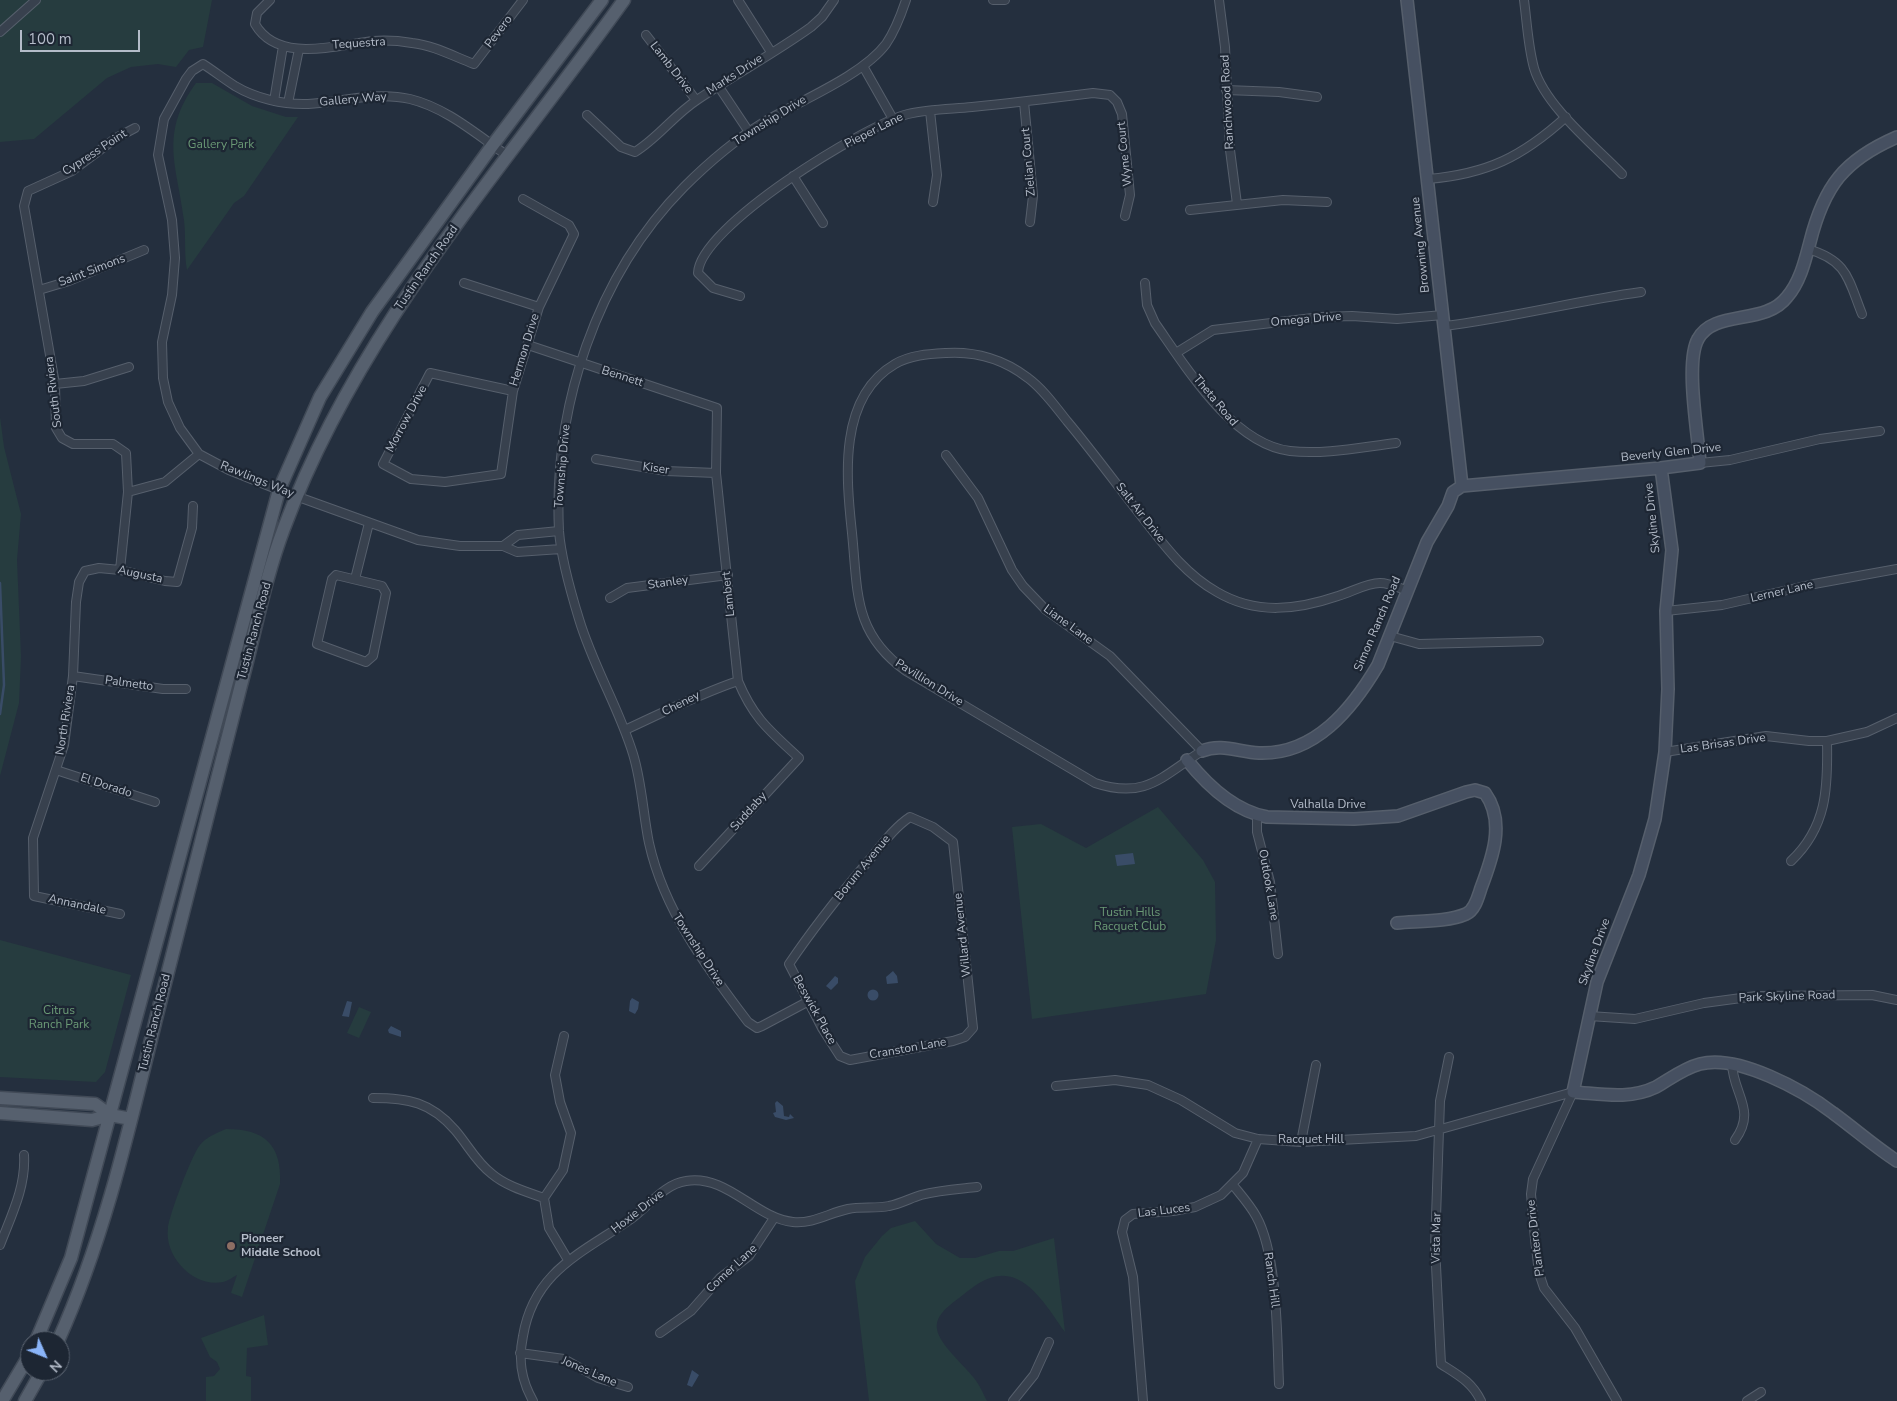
<!DOCTYPE html>
<style>
body{margin:0}
#map{position:relative;width:1897px;height:1401px;overflow:hidden;background:#242f3e;font-family:"Nunito Sans",sans-serif}
canvas{display:block}
.north{position:absolute;left:20px;top:1331px;width:50px;height:50px;box-sizing:border-box;background:#1d2633;border:1px solid #59626f;border-radius:50%;rotate:134deg;font-size:14px;font-weight:700;line-height:20px;text-align:center;color:#b4bcc9}
.north::after{content:'';display:block;margin:auto;width:18px;height:22px;background:#8ab4f8;clip-path:polygon(50% 0,100% 100%,50% 72%,0 100%)}
.scale{position:absolute;left:20px;top:30px;width:120px;height:22px;box-sizing:border-box;border:2px solid #b4bcc9;border-top:0;padding-left:6px;font-size:15px;line-height:18px;white-space:nowrap;color:#b4bcc9;-webkit-text-stroke:4px #1d2633;paint-order:stroke}
</style>
<div id="map">
<canvas width="1897" height="1401"></canvas>
<div class="north">N</div>
<div class="scale">100 m</div>
</div>
<script>
const c = document.querySelector('canvas').getContext('2d');
c.lineJoin = 'round';
function fillPath(path, color) { c.fillStyle = color; c.fill(path, 'evenodd'); }
function stroke(path, color, width, dash) { c.strokeStyle = color; c.lineWidth = width; c.lineCap = dash ? 'butt' : 'round'; c.setLineDash(dash || []); c.stroke(path); }
function drawText(font, color, halo, rows, align = 'center') {
  c.font = font + ' "Nunito Sans",sans-serif'; c.lineWidth = 4.5; c.setLineDash([]); c.textBaseline = 'middle'; c.strokeStyle = halo; c.fillStyle = color; for (const [text, x, y, turn = 0] of rows) {
    c.save(); c.translate(x, y); c.rotate((+turn || 0) * Math.PI / 180); c.textAlign = isNaN(turn) ? turn : align; if (halo) c.strokeText(text, 0, 0); c.fillText(text, 0, 0); c.restore();
  }
}
fillPath(new Path2D(`
 M0,0H212L203,47L189,50L176,67L158,64L131,67L107,78L34,139L0,142Z
 M196,83H212L252,106L286,117H298L244,196L234,203L187,270C184,255 186,236 184,220C177,165 159,134 196,83Z
 M0,417L4,447L21,514L17,560L21,656L19,703L0,776Z
 M1158,807L1203,860L1215,882L1216,940L1206,994L1032,1019L1012,827L1041,824L1086,848Z
 M0,940L131,975L105,1072L96,1082L0,1077Z
 M359,1007L371,1012L359,1038L347,1033Z
 M226,1129C265,1129 282,1145 280,1184L242,1297L231,1293L237,1275C233,1277 228,1281 223,1282C194,1288 164,1257 168,1228C169,1216 192,1154 200,1145C206,1137 217,1133 226,1129Z
 M915,1221L936,1244L960,1258H975L999,1251H1013L1054,1238L1065,1332C1048,1309 1025,1265 990,1278C976,1283 966,1293 955,1301C946,1308 935,1317 937,1329C939,1344 964,1365 974,1378C979,1384 983,1393 987,1401H869L855,1281L865,1257L882,1236L891,1228Z
 M264,1315L268,1345L247,1348L246,1376L251,1377V1401H206V1377L214,1376L220,1369L217,1362L210,1357L201,1338Z`), '#263c3f');
fillPath(new Path2D(`
 M1133,853L1135,864L1117,866L1115,855Z
 M893,971L897,976L898,983L887,984L886,977Z
 M835,976L838,978V983L831,990L826,986Z
 M867.5 995a5.5 5.5 0 1 1 11 0a5.5 5.5 0 1 1-11 0Z
 M632,998L639,1002L638,1009L635,1014L629,1011L630,1001Z
 M347,1001L352,1002L349,1017L342,1016Z
 M391,1026L401,1031V1037L389,1033L388,1030Z
 M777,1101L783,1106L784,1116L789,1117L790,1114L794,1118L786,1120L775,1117L773,1113L776,1112L775,1103Z
 M692,1370L699,1375L692,1387L687,1385Z`), '#394c67');
stroke(new Path2D(`
 M0,583L4,685L0,714`), '#394c67', 2.5);
const street = new Path2D(`
 M270,0L257,13L255,24C278,64 337,45 373,41C386,40 400,41 412,43C433,45 455,57 474,64L523,0
 M738,0L771,52
 M993,0H1005
 M1219,0L1225,47L1230,150L1237,204
 M1524,0C1527,23 1528,46 1534,68C1545,106 1595,146 1622,174
 M0,32L36,0
 M646,35L696,100
 M863,66L893,119
 M719,87L749,132
 M1226,90L1279,92L1317,97
 M274,101L283,46
 M1024,102L1033,196L1030,222
 M288,103L299,49
 M930,111L937,175L933,202
 M587,115L621,147L635,152C658,138 674,115 697,100C734,75 775,53 811,27L822,17L834,0
 M508,156C477,135 447,108 410,99C376,91 342,102 308,104C283,105 255,98 235,86C224,79 214,71 203,64L192,71L186,79L164,119L158,155L172,220L175,258L172,295L162,342L163,378L168,402L180,428L199,454L229,470L279,490L418,540L460,546H503L517,552L561,549
 M793,176L823,223
 M1428,179C1487,174 1522,157 1566,117
 M1190,210L1283,200L1327,202
 M1808,249C1848,261 1848,279 1862,314
 M464,283L539,307
 M1145,283L1147,305L1155,323C1186,367 1232,444 1290,451C1324,455 1362,447 1396,443
 M39,290L69,281L144,250
 M740,296L713,288L698,273C699,227 865,125 908,114C928,109 951,109 972,107C1012,103 1053,98 1093,93L1110,95L1117,102L1122,114L1130,195L1125,216
 M1444,326C1511,318 1575,301 1641,292
 M528,345L717,408L716,473L738,681C754,719 769,730 799,758L699,866
 M1176,353L1213,330L1321,317L1352,316L1397,319L1443,315
 M55,384L84,381L129,367
 M513,391L430,373L383,464L411,479L445,482L501,474L513,391L539,307L574,234L569,225L523,199
 M946,455L978,498L1012,570L1023,586L1046,610L1110,656L1202,751C1162,776 1146,800 1095,783L906,671C853,633 858,592 852,533C846,477 838,397 895,364C910,355 929,354 946,353C976,351 1005,360 1028,378C1043,389 1055,406 1067,421C1093,452 1117,485 1142,517C1164,545 1185,574 1217,592C1256,615 1297,610 1338,596C1352,592 1366,583 1380,583C1390,583 1399,588 1408,591
 M596,459L666,471L716,473
 M1700,463L1730,460L1820,439L1880,431
 M128,492L165,482L199,454
 M503,546L518,535L559,531
 M120,570L128,492L126,453L113,444H73L62,438L56,428L55,384L24,206L28,191L72,171L116,138L135,128
 M336,575L382,586L386,593L373,656L366,662L317,644L332,579Z
 M355,579L369,523
 M610,598L627,588L728,575
 M1666,611L1722,605L1814,584L1897,569
 M1390,636L1419,644L1539,641
 M73,676L163,689H186
 M625,730C662,713 699,694 738,681
 M1665,752L1766,736L1809,741H1827L1867,732L1897,718
 M56,770L155,802
 M1257,815V832L1270,882L1278,954
 M910,817L933,827L953,842L973,1028L965,1037L953,1041L850,1060L840,1056L822,1028L789,964C812,930 838,897 865,865C879,849 892,829 910,817Z
 M1791,861C1827,827 1828,788 1827,741
 M120,914L34,896L33,838L64,745L73,676L76,602L79,582L85,571L99,568L120,570L165,581L177,582L192,528L193,506
 M807,1002L762,1026L757,1028L748,1022C707,968 664,911 649,843C643,814 642,783 633,754C619,708 593,666 579,619C571,593 561,558 559,531C553,407 596,276 684,187C708,163 735,140 764,122C799,101 862,76 886,44C895,31 901,15 906,0
 M1589,1016L1635,1019L1704,1003L1756,996L1872,995L1897,1000
 M564,1036L555,1075L560,1102L571,1133L563,1170L544,1198L549,1228L568,1260
 M1449,1057L1440,1101L1435,1246L1441,1364C1458,1375 1472,1382 1481,1401
 M1732,1064C1733,1094 1757,1110 1735,1140
 M1056,1086L1115,1080L1148,1085L1181,1100L1235,1133L1258,1139L1301,1142L1416,1136L1573,1092
 M1573,1092L1533,1179L1531,1194L1535,1239L1539,1273L1544,1288L1575,1328L1617,1401
 M373,1098C408,1098 431,1102 455,1130C468,1145 476,1162 492,1174C506,1186 527,1192 544,1198
 M1301,1142L1316,1065
 M1233,1185C1241,1195 1250,1205 1256,1216C1278,1255 1277,1339 1279,1384
 M0,1245C11,1216 26,1187 24,1155
 M660,1333L691,1311L720,1278L749,1256L774,1218
 M520,1353L564,1359L598,1378L628,1387
 M533,1401C521,1380 518,1360 523,1336C534,1271 582,1253 631,1219C648,1207 664,1184 686,1181C727,1174 755,1218 793,1222C813,1224 829,1213 848,1209C861,1206 876,1209 889,1206C900,1204 911,1198 921,1195C940,1190 959,1189 977,1187
 M1013,1401L1034,1375L1049,1342
 M1143,1401L1133,1277L1122,1232L1125,1220L1133,1214L1173,1211L1195,1207L1221,1195L1243,1173L1258,1139
 M1747,1401L1761,1392`);
const secondary = new Path2D(`
 M1407,0L1462,486
 M1661,468L1672,550L1666,611L1668,689L1665,752L1655,819L1639,875L1597,982L1573,1092C1602,1094 1629,1100 1656,1087C1670,1079 1684,1068 1700,1064C1738,1054 1803,1090 1833,1113C1855,1129 1875,1147 1897,1161
 M1462,486L1661,468L1700,463C1698,434 1685,362 1698,339C1714,309 1765,326 1787,297C1800,282 1805,261 1810,242C1824,186 1844,160 1897,137
 M1202,751C1221,743 1239,752 1259,753C1315,755 1352,709 1378,665L1427,542L1448,506L1453,492L1462,486
 M1187,760C1207,785 1235,811 1267,817L1354,819L1398,816L1466,792L1475,790L1485,793C1506,822 1492,859 1481,888C1478,897 1475,910 1466,914C1448,922 1417,921 1397,923`);
const primary = new Path2D(`
 M0,1098L95,1104L110,1115L131,1119
 M0,1113L92,1120L110,1115
 M36,1341L71,1258L279,490L320,397L372,312L492,146L602,0
 M58,1341C105,1237 130,1125 157,1015C184,905 212,795 241,685C255,633 265,578 284,528C358,329 502,170 624,0
 M2,1401L30,1354
 M25,1401L42,1371`);
stroke(street, '#565f6c', 10);
stroke(secondary, '#565f6c', 14);
stroke(primary, '#414a57', 15);
stroke(street, '#38414e', 8);
stroke(secondary, '#465061', 11);
stroke(primary, '#56606e', 12);
for (const [x, y, r, color] of [
 [231,1246,5,"#8d6e63"]
]) { const dot = new Path2D(); dot.arc(x, y, r, 0, 2 * Math.PI); c.fillStyle = color; c.fill(dot); stroke(dot, '#1d2633', 2); }
drawText('12px', '#b4bcc9', '#1d2633', [
 ["Pevero",499,32,-53],
 ["Tequestra",359,44,-4],
 ["Lamb Drive",671,68,52],
 ["Marks Drive",735,75,-33],
 ["Gallery Way",353,100,-5],
 ["Ranchwood Road",1228,102,-93],
 ["Township Drive",770,121,-32],
 ["Pieper Lane",874,131,-27],
 ["Cypress Point",95,153,-33],
 ["Wyne Court",1125,154,-96],
 ["Zielian Court",1029,162,-95],
 ["Browning Avenue",1421,245,-96],
 ["Tustin Ranch Road",427,268,-55],
 ["Saint Simons",92,271,-21],
 ["Omega Drive",1306,320,-5],
 ["Hermon Drive",525,350,-73],
 ["Bennett",622,377,18],
 ["South Riviera",54,392,-97],
 ["Theta Road",1215,401,50],
 ["Morrow Drive",407,419,-62],
 ["Beverly Glen Drive",1671,453,-6],
 ["Township Drive",563,466,-85],
 ["Kiser",656,469,8],
 ["Rawlings Way",257,480,22],
 ["Salt Air Drive",1140,513,52],
 ["Skyline Drive",1653,518,-96],
 ["Augusta",140,575,12],
 ["Stanley",668,583,-8],
 ["Lerner Lane",1782,592,-13],
 ["Lambert",729,594,-96],
 ["Simon Ranch Road",1378,624,-67],
 ["Liane Lane",1068,625,36],
 ["Tustin Ranch Road",255,631,-75],
 ["Pavillion Drive",929,683,32],
 ["Palmetto",129,684,8],
 ["Cheney",681,704,-27],
 ["North Riviera",66,720,-81],
 ["Las Brisas Drive",1723,744,-8],
 ["El Dorado",106,786,18],
 ["Valhalla Drive",1328,805],
 ["Suddaby",749,812,-48],
 ["Borum Avenue",863,868,-51],
 ["Outlook Lane",1268,885,80],
 ["Annandale",77,905,12],
 ["Willard Avenue",963,935,-96],
 ["Township Drive",698,950,57],
 ["Skyline Drive",1595,952,-70],
 ["Park Skyline Road",1787,997,-2],
 ["Beswick Place",814,1010,61],
 ["Tustin Ranch Road",155,1023,-76],
 ["Cranston Lane",908,1049,-10],
 ["Racquet Hill",1311,1140],
 ["Las Luces",1164,1211,-7],
 ["Hoxie Drive",638,1212,-38],
 ["Vista Mar",1437,1238,-89],
 ["Plantero Drive",1536,1238,-97],
 ["Comer Lane",732,1269,-43],
 ["Ranch Hill",1271,1280,82],
 ["Jones Lane",589,1372,23]
]);
drawText('12px', '#6b9a76', '#1d2633', [
 ["Gallery Park",221,145],
 ["Tustin Hills",1130,913],
 ["Racquet Club",1130,927],
 ["Citrus",59,1011],
 ["Ranch Park",59,1025]
]);
drawText('bold 12px', '#b4bcc9', '#1d2633', [
 ["Pioneer",241,1239],
 ["Middle School",241,1253]
], 'left');
</script>
